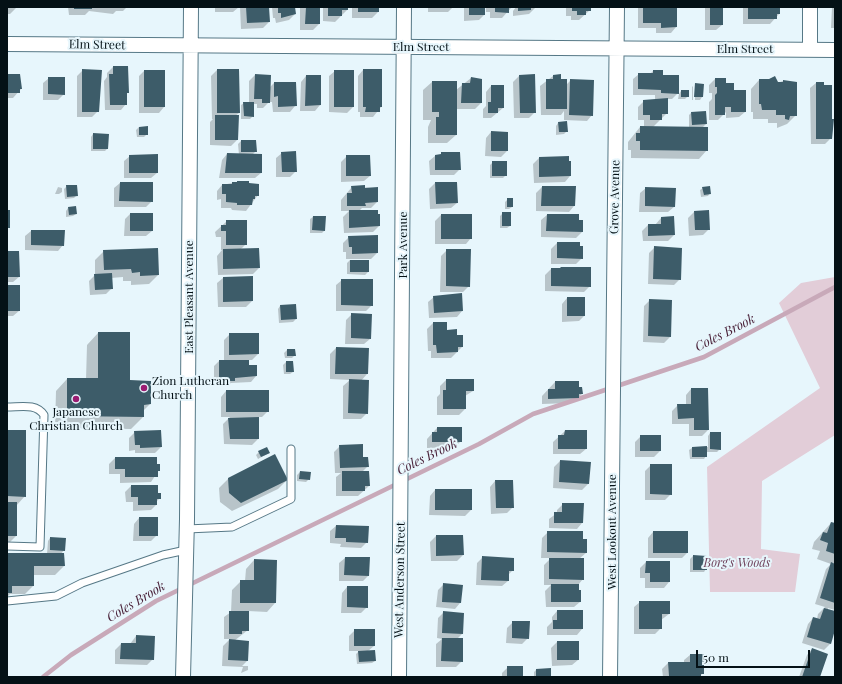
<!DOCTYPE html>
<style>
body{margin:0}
#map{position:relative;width:842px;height:684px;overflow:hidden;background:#e7f6fc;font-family:"Playfair Display",serif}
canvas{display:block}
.frame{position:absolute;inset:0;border:8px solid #041116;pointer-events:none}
.scale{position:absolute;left:696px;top:650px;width:114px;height:18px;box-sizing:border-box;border:2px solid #041116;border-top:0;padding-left:5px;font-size:12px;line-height:14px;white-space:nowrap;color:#041116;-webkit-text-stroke:3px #e7f6fc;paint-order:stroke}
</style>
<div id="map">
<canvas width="842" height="684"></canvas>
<div class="frame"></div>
<div class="scale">50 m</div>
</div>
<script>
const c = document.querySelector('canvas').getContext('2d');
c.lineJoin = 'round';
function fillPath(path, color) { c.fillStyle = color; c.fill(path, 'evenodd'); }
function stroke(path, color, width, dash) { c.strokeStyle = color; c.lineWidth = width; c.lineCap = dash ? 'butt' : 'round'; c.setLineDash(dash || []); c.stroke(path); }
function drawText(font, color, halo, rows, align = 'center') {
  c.font = font + ' "Playfair Display",serif'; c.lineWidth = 4; c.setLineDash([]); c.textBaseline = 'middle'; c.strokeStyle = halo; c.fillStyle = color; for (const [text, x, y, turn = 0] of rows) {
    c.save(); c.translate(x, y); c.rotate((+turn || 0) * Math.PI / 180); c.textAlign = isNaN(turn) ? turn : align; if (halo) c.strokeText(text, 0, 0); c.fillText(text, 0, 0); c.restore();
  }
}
fillPath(new Path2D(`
 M835,277V435L762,481L761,549L800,554L795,592H710L707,467L820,388L779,303L801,283Z`), '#e2cdd8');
fillPath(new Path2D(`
 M7,7H16V8L10,14H7Z
 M68,7H127L123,11H116L113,14L89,11L85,15H69Z
 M215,7H239L233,12H215Z
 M240,7H268L269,22L263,28L241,29Z
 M272,7H294L295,14L289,20L276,23L275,18H273Z
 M300,7H319V24L313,30H300Z
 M323,7H347V10L335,22L323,21Z
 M352,7H378V12L372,18H352Z
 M428,7H453L448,12H428Z
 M464,7H484V15L479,20L464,21Z
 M486,7H511V8L502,18H490V12H486Z
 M516,7H536L529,14L513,16V11Z
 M566,7H590V10L579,20H571V16H566Z
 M638,7H676V27L671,33H656V28H638Z
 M705,7H722V25L716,30H705Z
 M743,7H779V14L770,24H743Z
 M832,7H835V28H831Z
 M113,67H127L128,92L126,95V104L121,110H105L104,81L107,77V73Z
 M83,70L98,111L92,117H77V76Z
 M217,70L239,113L235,116L237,140L231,146L210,145V122L213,119H212L211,76Z
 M363,70L381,107L373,117H360V112H358V76Z
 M144,71L164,107L159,113H139V76Z
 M335,71L353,107L347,113L329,112V76Z
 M653,71L662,76L678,93L672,99H667V113L653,127H689V115L691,113L706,124L702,128L707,150L699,159L631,158V150H628V142L640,127H644V120H638V107L644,101L655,100V95H633V79L639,74H650Z
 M7,75L21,89L13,98H7Z
 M255,75L269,88L274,83L295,106L290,112H273L272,102H269L263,108H257V104H253V116L250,119H241V105L244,103H249V81Z
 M306,76L320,105L315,111H300L301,82Z
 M519,76L535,112L529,118H514L513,82Z
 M553,76L566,85L571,80L592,115L587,121L564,120V111L561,115H541L540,86Z
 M49,78L64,94L58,100H43V83Z
 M471,78L481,80V103L475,109H456V135L447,143H428V127L431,120H423V90L432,82L456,90Z
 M715,79L733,91L745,112L739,117L726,118V112L718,120H709V102L712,99V93H709V85Z
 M759,80L777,83L783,81L796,115L787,124L777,128V123H768V119H753V112H751V89Z
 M816,83L823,86L831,138L825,144H811L810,88Z
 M695,84L703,85L702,97L700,100H695Z
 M491,86L503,108L491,118H483V109L486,106V92Z
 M693,86V100H692V87Z
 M681,91L688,96L685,99H678L679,94Z
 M558,123L567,131L564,134L556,135V126Z
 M139,127L147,134L144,137H137L136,130Z
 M491,132L507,151L501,157L485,156L486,138Z
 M93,134L107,149L105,151H91V137Z
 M241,141L256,151L252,155L261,173L255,178H219L222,160L227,154L239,155L238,144Z
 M282,153L296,171L290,177H276V158Z
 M130,156L157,173L151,178H124V161Z
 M347,156L370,176L364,181L341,182V162Z
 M435,156L460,169L454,175H430L429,161Z
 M539,158L570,176L565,182L534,183L533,164Z
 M493,162L506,175L503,178H490V165Z
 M120,183H152V201L146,207H114V188Z
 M232,183L248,184L258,195L246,211L232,210L231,208H221V199L217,200V191L222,185Z
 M435,183L457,203L451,208L430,209L429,189Z
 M67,186L76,196L74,198L65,199L64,189Z
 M58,187L62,188V192L59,194H55Z
 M352,187L377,188V202L371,208H362L359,211L379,226L373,232L344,233L343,217L349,211H341V200Z
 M542,187L574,206L569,212L536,211V193Z
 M646,188L674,207L668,212H639L640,193Z
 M703,188L710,193L708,196L701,197L700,190Z
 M508,199L512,207L509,209H505V202Z
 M68,208L76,214L73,216L66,217V211Z
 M694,212L709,229L703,235L689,236L688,218Z
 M503,213L510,226L507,228H500V216Z
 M130,214L152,231L146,236H124L125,219Z
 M441,215L471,238L466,244H435V221Z
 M547,215L582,221V232L576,238L541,237V220Z
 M313,217L324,231L322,233H310V219Z
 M661,218L674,235L668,241H643L642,231L648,225H655Z
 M227,221L246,244L241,249L259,268L253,274L218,275L217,256L222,250H221V237H216L215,232Z
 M31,231L63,245L58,251L25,250V236Z
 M349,237L377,253L371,259H346V252H343V243Z
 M557,243L582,258L576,264H551V249Z
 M655,247L680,279L674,285L648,284L649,253Z
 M157,250L158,275L149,284L131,285V281H123V277L111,278L112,288L106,294L90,295L89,281L95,275V260L104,251Z
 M447,250L469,286L463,292H440L441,256Z
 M7,252L19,277L13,282H7Z
 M350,260L368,272L365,275L347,274V263Z
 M551,269L590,286L584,292L545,291V275Z
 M223,278L252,301L246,307H218L217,283Z
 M342,280L372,305L366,311H336V285Z
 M7,286L19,311L13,316H7Z
 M434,297L462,311L457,317L429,318L428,302Z
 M567,298L584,316L579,321L562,322V304Z
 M650,300L670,337L664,343L643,342L644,306Z
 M295,305L296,319L293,322L279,323L278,309L280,306Z
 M352,314L370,339L364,344H345L346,320Z
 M433,323L456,336L462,347L451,358H431V351H428L427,329Z
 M98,333L129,381L150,404L143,411V417L131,429L55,428L56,391L67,379H86L87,345Z
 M230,334L258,354L252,360H248V366L256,376L251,382L231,383L228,386H214V366L220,360H224V340Z
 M336,348L367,374L361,381L367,413L361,419H343V386L350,380L330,379V354Z
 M287,350L295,355L292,358H285L284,353Z
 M286,362L293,372L290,374H284L283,365Z
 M446,380L473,391L465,396V409L459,415H437V397L440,394V386Z
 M555,382L578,388L582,394L572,403L542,404V396Z
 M691,389L708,430L702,436H689V424H672V411L678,405H686V395Z
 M226,391L268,411L262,417H258V439L252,445L224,444L223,424L230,417H221V397Z
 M437,428L461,441L455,447L427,448V439Z
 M7,431L25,496L16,506V536L7,545Z
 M565,431L586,449L580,454H553V442Z
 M135,432L161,447L155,453H135V450L129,451V438Z
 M710,433L720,449L717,452H706V456L704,459H690L689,450L692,448L708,447V436Z
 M641,436L660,451L654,457H635V442Z
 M340,446L362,458L368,466L362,472L369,486L358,496H336V477L341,473H335L334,452Z
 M259,452L269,453L258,459L256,455Z
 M115,458L156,465L159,470L151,482L120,483V474H109V464Z
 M560,461L590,463L588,484L582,490L553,488L554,467Z
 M651,465L671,494L665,500H645V471Z
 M300,472L309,479L306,482L297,481V475Z
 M228,479L287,480L278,489L232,511L220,502L219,488Z
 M495,481L513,507L507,513L491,514L490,487Z
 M131,486L157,494L160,498L156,502V505L151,510L133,511V502H126L125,492Z
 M435,490L471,510L465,516L429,515L430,496Z
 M563,504L582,523L577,529L549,528V519L557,513V510Z
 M139,518L157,535L151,541H133L134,524Z
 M831,523L835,524V610L828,608V610L835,612V627L830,644L824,650L802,643L808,624L813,618L817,619L818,614L825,607L815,604L826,569L831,564L817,559L820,551L812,549L814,542Z
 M336,526L368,527L367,542L361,548L340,547L341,544L330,543V531Z
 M548,532L582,540L586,553L579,559L583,579L578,585L580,602L574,607H546L545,591L551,585H544V565L551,558H541L542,538Z
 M653,532L687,553L682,558H648V538Z
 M436,536L463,555L457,561H431L430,542Z
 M50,538L64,550L61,554L64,566L55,575H33V586L25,594H10L7,597V554H47L48,541Z
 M693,556L706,557V569L704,572H690V559Z
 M483,557L513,570L508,575V581L502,586L476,585L477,563Z
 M345,558L368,576L363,581H339V563Z
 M254,560L275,603L267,612L248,611V630L234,641L248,642L247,661L242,666H248V670L241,673L243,667L222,666L223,646L230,639H224V617L231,612L232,590L241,581H245L246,569Z
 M646,562L669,582L664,588H645V578H640V568Z
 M444,584L462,585L460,603L455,609L436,607L438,590Z
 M347,587L367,607L361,613H341L342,593Z
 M640,602L669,614L661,620V628L655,634H634V607Z
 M557,611L582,629L577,635H547V627L552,622V617Z
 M444,612L462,634L457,639L462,661L456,667H436V644L442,639L437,638L438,618Z
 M513,622L528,638L522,644L506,643L507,628Z
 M355,630L374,646L368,651L375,661L372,663L357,664L356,654L359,651H349V636Z
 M136,636L153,659L147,665L115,664V650L121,644H130Z
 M557,642L578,660L572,665L552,666L551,648Z
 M812,649L818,677H799L807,655Z
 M690,655H703V673L699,677H663L662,669L668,663H684V660Z
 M508,667L522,677H502V673Z
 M536,670L550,677H534V672Z`), '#0003');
stroke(new Path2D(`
 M43,677L71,655L156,601L479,444L533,414L704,357L835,287`), '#c8a9b9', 4.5);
fillPath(new Path2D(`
 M74,7H92V9H74Z
 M246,7H269L270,22L247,23Z
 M278,7H295L296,14L281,18V13H278Z
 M306,7H320V24H305Z
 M328,7H348V10H342V16H328Z
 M358,7H379V12H358Z
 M469,7H485V15H469Z
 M495,7H509V13L495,12Z
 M518,7H531V10L518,11Z
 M572,7H591V11H586V15H577V11H572Z
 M643,7H677V27L661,28V23H643Z
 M710,7H723V25H710Z
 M748,7H780V14H777V19H748Z
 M113,66H128L129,93H127V105H110L109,74H113Z
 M82,69L102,70L99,112H82Z
 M217,69H239L240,113H217Z
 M363,69H382V107H380V112H365L366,107H363Z
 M144,70H165V107H144Z
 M334,70H354V107H334Z
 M653,70H663V75H679V94L661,93V90L638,89V73H653Z
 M7,74H20L22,89H20V93H7Z
 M255,74L271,75L270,103H262V99H254Z
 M535,74L536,113H520L519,75Z
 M561,74V79H567V109H546V79H553V75Z
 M306,75H321V105L305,106Z
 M775,76L778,82H783V80L797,82V116H790L789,120L785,119V115H776V110H762L761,104H759V79H769Z
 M48,77H65V95L48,94Z
 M471,77L482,79V103H461L462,83H470Z
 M715,78H726V83H734V90H746V112H731V107H725V115H715V95L717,93V87H715Z
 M570,79L594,80L593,116L569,115Z
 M432,81H457V135H436V117H439V112H432Z
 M274,82H296L297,106L278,107V96L274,97Z
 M816,82H824V85H832V119H834L832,139H816Z
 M695,83L704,84L703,97H694Z
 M491,85H504V108H498V113H488V102H491Z
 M681,90H689V97H681Z
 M668,98V114H662V120H650V115H643V100Z
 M243,102H254V117L244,116Z
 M706,111L707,124L692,125L691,112Z
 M215,115H239L238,140H215Z
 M567,121L568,132H559L558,122Z
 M148,126V135H139V127Z
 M640,126L708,127V151L640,150V141H636V133H640Z
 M491,131L508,132V151H491Z
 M93,133L109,134L108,149H93Z
 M241,140H256L257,152H241Z
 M296,151L297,172H282L281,152Z
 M441,152H460L461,170H435V155L441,154Z
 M227,153L262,154V173H225Z
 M158,154V173H129V155Z
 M346,155H370L371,176H346Z
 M569,156V161H571V176L539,177V157Z
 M492,161H507V176H492Z
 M237,181H249V183L259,184V196H255V199H253L252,205H237V203L226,202V194H222V184H232V182H237Z
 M120,182H153V202L119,201Z
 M435,182H457L458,203L436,204Z
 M66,185H77L78,196L67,197Z
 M365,185V188L378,187V202L365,203L366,206H347V193H352L351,186Z
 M542,186H576L575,206H541Z
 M710,186L711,194L704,195L702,187Z
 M645,187L676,188L675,207L645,206Z
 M507,198H513V207H507Z
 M76,206L77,214L69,215L68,207Z
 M7,210H10V228H7Z
 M349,210H378V214H380V226L349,228Z
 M709,210L710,230H695L694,211Z
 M502,212H511V226H502Z
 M130,213H153V231H130Z
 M441,214H472V239H441Z
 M547,214H579V220H583V232L546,231Z
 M313,216H326L325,231L312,230Z
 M674,216L675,235L648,236V224H661V217Z
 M226,220H247V245H226V231H221V225H226Z
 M31,230H65L64,246L31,245Z
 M378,235V253L352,254V247H349L348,236Z
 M557,242H580V246H583V259L557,258Z
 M654,246L682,248L681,280L653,279Z
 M158,248L159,275L140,276V272L132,273L131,269L104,270L103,250Z
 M259,248L260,268L223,269V249Z
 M446,249H471L470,287L446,286Z
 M7,251H19L20,277H7Z
 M350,260H369V272H350Z
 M561,267H591V287L551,286V268H560Z
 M112,273L113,289L95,290L94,274Z
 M253,276V301L223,302V277Z
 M341,279H373V306L341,305Z
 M7,285H20V311H7Z
 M462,293L463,311L434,313L433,296Z
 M567,297H585V316H567Z
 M649,299L672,300L671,337L648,336Z
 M296,304L297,319L281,320L280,305Z
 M351,313L372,314L371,339L351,338Z
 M433,322H447V330L457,329V335H463V347H458V352L437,353L436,345H433Z
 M98,332H130V380L151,381V404L144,405V417L67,416V378H98Z
 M229,333H259V354L229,355Z
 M336,347L369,348L368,374H335Z
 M287,349H295L296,356H287Z
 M219,360H249V365H257V376L235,378V381H219Z
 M286,361H293L294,372H286Z
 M349,379L369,380L368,414L348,413Z
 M446,379H474V391H466V409H443V390H446Z
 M555,381H579V387H582L583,394H579V398L548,399V389H555Z
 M691,388H708L709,430H694V418L678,419L677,404H691Z
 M226,390H269V412H226Z
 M259,417V439H230L228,418Z
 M437,427H462V442H432V432H437Z
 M7,430H26V497L7,496Z
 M161,430L162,447L140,448V445H135L134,431Z
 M565,430H587V449H558V435H564Z
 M710,432H721V450L710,449Z
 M640,435H661V451H640Z
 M363,444V457H368L369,467L340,468L339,445Z
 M707,446V457H692V447Z
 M267,447L270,453L261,457L258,451Z
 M275,454L288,480L241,503L229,493L228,478Z
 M115,457H157V464H160V471H158V477H125V469H115Z
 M560,460L591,462L589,484L559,482Z
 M650,464H672V495L650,494Z
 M300,471L311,472L310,480L299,479Z
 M342,471H369L370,486H365V491H342Z
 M495,480H513L514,508H496Z
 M131,485H158V493H161V499H157V505H138V497H131Z
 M435,489H472V510H435Z
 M7,502H17V536H7Z
 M562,503H584L583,523H554V512H562Z
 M139,517H158V536H139Z
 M831,522L835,523V554L826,551L828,543L820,540L823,532L827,533Z
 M336,525L369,526L368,543L346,542V538H335Z
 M547,531H583V539H587V553L547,552Z
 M653,531H688V553H653Z
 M436,535H463L464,555L436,556Z
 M50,537L66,538L65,551L50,550Z
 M7,553H64L65,566H34V586H12V593H7Z
 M693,555L707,556V570H693Z
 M482,556L514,558V571H509V581L481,580Z
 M345,557H370L369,576L344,575Z
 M549,558H584V580L549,579Z
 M254,559L277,560L276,603H240V580H254Z
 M646,561H670V582H650V573H645Z
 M831,562L835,564V603L820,598Z
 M443,583L463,585L461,603L442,602Z
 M551,584H579V590H581V602H551Z
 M347,586H368V608L347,607Z
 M639,601H670V614H662V629H639Z
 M824,608L835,611V630L831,644L807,637L813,617L820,619Z
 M557,610H583V629H553V620H557Z
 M229,611H249V631H242V634H229Z
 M443,611L464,613L463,634L442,633Z
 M512,621H530L529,639L512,638Z
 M354,629H375V646H354Z
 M136,635L155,636L154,660L120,659L121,643H136Z
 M442,638H463V662L441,661Z
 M229,639L249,641L248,661L228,660Z
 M557,641H579V660H557Z
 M812,648L828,654L820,677H802Z
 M375,650L376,661L359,662L358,651Z
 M690,654H704V674H701V676H669L668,662H690Z
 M507,666H523V677H507Z
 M551,668V677H536V669Z`), '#3d5c69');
const lane = new Path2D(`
 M7,407C21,407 36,403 44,415L40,547L7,546
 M187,529L232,527L291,499V449
 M7,601L56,596L82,583L163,555L186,550`);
const street = new Path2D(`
 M810,7V50
 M7,44L835,50
 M183,677L187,519L191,7
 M399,677L404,7
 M610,677L617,7`);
stroke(lane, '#567886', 9);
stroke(street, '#567886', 16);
stroke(lane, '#fff', 7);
stroke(street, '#fff', 14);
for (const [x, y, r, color] of [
 [144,388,4,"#9a1c72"],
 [76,399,4,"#9a1c72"]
]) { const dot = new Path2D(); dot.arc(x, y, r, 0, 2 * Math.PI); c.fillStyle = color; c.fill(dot); stroke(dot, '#e7f6fc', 1.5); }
drawText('12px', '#041116', '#e7f6fc', [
 ["Elm Street",97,45,1],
 ["Elm Street",421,47],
 ["Elm Street",745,49],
 ["Grove Avenue",615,197,-89],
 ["Park Avenue",403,245,-90],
 ["East Pleasant Avenue",189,297,-90],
 ["West Lookout Avenue",612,532,-90],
 ["West Anderson Street",400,580,-89]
]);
drawText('12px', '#041116', '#e7f6fc', [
 ["Zion Lutheran",152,381],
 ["Church",152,395],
 ["Japanese",76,412,"center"],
 ["Christian Church",76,426,"center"]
], 'left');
drawText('italic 12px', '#6f425c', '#e7f6fc', [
 ["Borg's Woods",737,563]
]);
drawText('italic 13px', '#461d35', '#e7f6fc', [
 ["Coles Brook",725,333,-27],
 ["Coles Brook",427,457,-26],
 ["Coles Brook",136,602,-31]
]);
</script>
